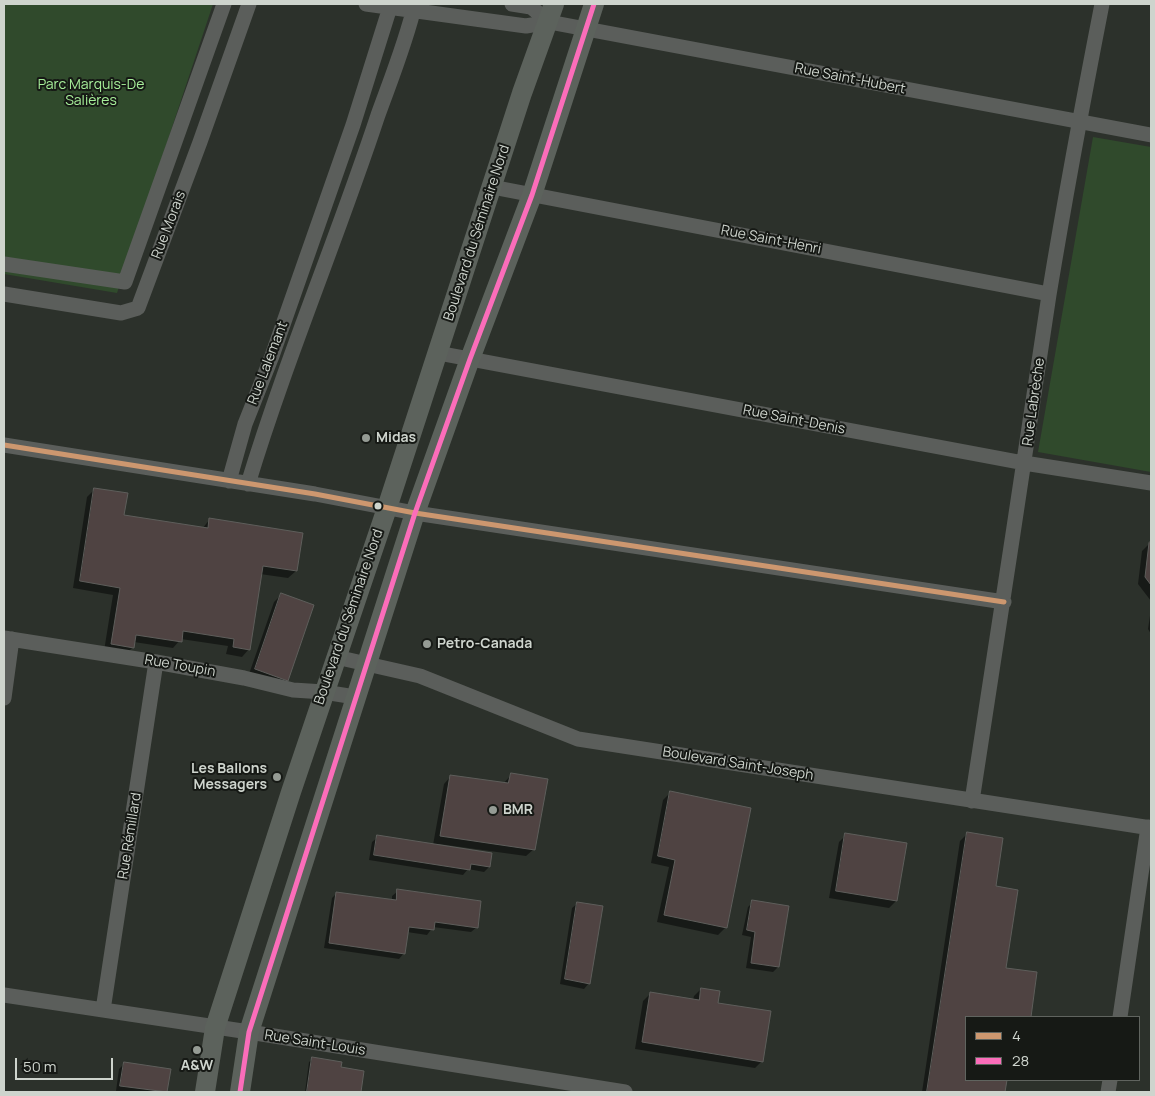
<!DOCTYPE html>
<meta charset="utf-8">
<style>
body{margin:0}
#map{position:relative;width:1155px;height:1096px;overflow:hidden;background:#2c312b;font-family:Manrope,sans-serif}
canvas{display:block}
.frame{position:absolute;inset:0;border:5px solid #ced4cd;pointer-events:none}
.legend{position:absolute;left:965px;top:1016px;width:175px;height:65px;box-sizing:border-box;background:#161915;border:1px solid #60645f;margin:0;padding:6px 9px;list-style:none;font-size:15px;color:#ced4cd}
.legend li{display:flex;align-items:center;gap:10px;height:25px}
.legend b{width:25px;border:1px solid #60645f}
.scale{position:absolute;left:15px;top:1058px;width:98px;height:22px;box-sizing:border-box;border:2px solid #ced4cd;border-top:0;padding-left:6px;font-size:15px;line-height:18px;white-space:nowrap;color:#ced4cd;-webkit-text-stroke:4px #161915;paint-order:stroke}
</style>
<div id="map">
<canvas width="1155" height="1096"></canvas>
<div class="frame"></div>
<ul class="legend">
<li><b style="height:6px;background:#cd976f"></b>4</li>
<li><b style="height:6px;background:#fb6dba"></b>28</li>
</ul>
<div class="scale">50 m</div>
</div>
<script>
const c = document.querySelector('canvas').getContext('2d');
c.lineJoin = 'round';
function fillPath(path, color) { c.fillStyle = color; c.fill(path, 'evenodd'); }
function stroke(path, color, width, dash) { c.strokeStyle = color; c.lineWidth = width; c.lineCap = dash ? 'butt' : 'round'; c.setLineDash(dash || []); c.stroke(path); }
function drawText(font, color, halo, rows, align = 'center') {
  c.font = font + ' Manrope,sans-serif'; c.lineWidth = 4; c.setLineDash([]); c.textBaseline = 'middle'; c.strokeStyle = halo; c.fillStyle = color; for (const [text, x, y, turn = 0] of rows) {
    c.save(); c.translate(x, y); c.rotate((+turn || 0) * Math.PI / 180); c.textAlign = isNaN(turn) ? turn : align; if (halo) c.strokeText(text, 0, 0); c.fillText(text, 0, 0); c.restore();
  }
}
fillPath(new Path2D(`
 M4,4H213L117,293L4,274Z
 M1093,137L1151,147V472L1038,452Z`), '#304a2c');
fillPath(new Path2D(`
 M95,489L123,516L202,529L210,519L301,534L296,571L288,578L260,574L249,649L242,657L226,654L228,646L181,639L173,648L134,642L133,647L126,654L104,651L113,595L73,588L87,497Z
 M1151,542V601L1138,584L1142,551Z
 M281,595L286,680L279,687L248,677L274,602Z
 M1151,609V634L1148,629Z
 M511,775L534,849L526,856L439,844L438,846L489,867L484,872L468,869L463,875L369,860L372,842L378,837L433,845L444,784L451,776L503,784Z
 M671,792L749,809L725,928L718,935L657,922L669,867L651,863L663,800Z
 M967,834L994,887L1005,969L1036,973L1029,1017H966V1080H1005L1004,1092H922L960,841Z
 M846,835L896,901L889,908L829,898L839,842Z
 M398,891L477,927L471,932L433,927L427,935L407,932L404,953L399,959L324,948L332,898L337,893L392,901V896Z
 M753,902L778,967L773,972L746,968L751,937L742,935L748,907Z
 M578,903L589,983L584,989L560,984L572,908Z
 M701,989L717,1004L762,1061L755,1068L635,1049L643,1001L650,994L693,1000L694,996Z
 M313,1059L339,1068L363,1072L360,1092H305L309,1062Z
 M124,1064L169,1070L166,1092H127L116,1091L119,1069Z`), '#0007');
const building = new Path2D(`
 M94,488L128,493L124,515L208,528L209,518L303,533L297,571L263,566L250,650L233,647L234,639L183,631L182,642L136,635L134,648L111,644L120,588L80,581Z
 M1151,541V585L1145,577L1149,543Z
 M281,593L314,605L288,681L255,669Z
 M511,773L548,779L535,850L440,836L450,775L508,783Z
 M670,791L751,808L727,928L664,915L675,860L658,856Z
 M967,832L1003,838L996,886L1018,890L1006,968L1037,972L1031,1017H966V1080H1007L1005,1092H927Z
 M845,833L907,843L897,901L836,891Z
 M377,835L492,853L490,867L471,864L470,870L374,855Z
 M397,889L481,901L478,928L435,922L434,930L409,927L405,954L329,943L336,892L396,900Z
 M752,900L789,906L779,967L751,963L755,932L747,930Z
 M577,902L603,906L590,984L565,979Z
 M701,988L720,991L718,1003L771,1011L763,1062L642,1042L650,992L699,1000Z
 M312,1057L342,1062L341,1067L364,1071L361,1092H307Z
 M124,1062L171,1069L167,1092L120,1086Z`);
fillPath(building, '#4f4342');
stroke(building, '#5e5e5b', 1);
stroke(new Path2D(`
 M366,4L526,26L549,22L1151,135
 M512,4L531,7L549,22
 M492,187L1049,294
 M4,264L125,282L224,4
 M4,294L121,313L138,308L200,142L249,4
 M438,353L1024,463L1151,483
 M4,445L315,494L415,513L1004,602
 M229,481L245,424L272,356L353,125L391,4
 M248,484C286,359 337,239 378,115C391,79 406,42 415,4
 M4,638L156,662L244,678L293,690L324,692L355,697
 M336,657L420,676L578,739L1151,828
 M4,698L12,639
 M972,801C999,632 1023,464 1049,295C1065,198 1083,101 1102,4
 M4,995L249,1032L625,1092
 M103,1010L156,662
 M1120,1017L1148,827
 M1108,1092L1110,1080`), '#5b5e5b', 15);
stroke(new Path2D(`
 M205,1092L215,1028L291,792L387,508L522,93L554,4
 M240,1092L249,1032L415,513L470,359L532,195L594,4`), '#5c625c', 20);
stroke(new Path2D(`
 M4,445L315,494L415,513L1004,602`), '#cd976f', 5);
stroke(new Path2D(`
 M240,1092L249,1032L415,513L470,359L532,195L594,4`), '#fb6dba', 5);
for (const [x, y, r, color] of [
 [366,438,5,"#959b94"],
 [378,506,4.5,"#ced4cd"],
 [427,644,5,"#959b94"],
 [277,777,5,"#959b94"],
 [493,810,5,"#959b94"],
 [197,1050,5,"#959b94"]
]) { const dot = new Path2D(); dot.arc(x, y, r, 0, 2 * Math.PI); c.fillStyle = color; c.fill(dot); stroke(dot, '#161915', 2); }
drawText('14px', '#ced4cd', '#161915', [
 ["Rue Saint-Hubert",850,79,11],
 ["Rue Morais",169,225,-69],
 ["Boulevard du Séminaire Nord",477,233,-72],
 ["Rue Saint-Henri",771,240,11],
 ["Rue Lalemant",268,363,-69],
 ["Rue Labrèche",1034,402,-82],
 ["Rue Saint-Denis",794,420,11],
 ["Boulevard du Séminaire Nord",349,617,-71],
 ["Rue Toupin",180,666,10],
 ["Boulevard Saint-Joseph",738,764,9],
 ["Rue Rémillard",130,836,-81],
 ["Rue Saint-Louis",315,1043,9]
]);
drawText('14px', '#a6ee99', '#161915', [
 ["Parc Marquis-De",91,85],
 ["Salières",91,101]
]);
drawText('bold 14px', '#ced4cd', '#161915', [
 ["Midas",376,438],
 ["Petro-Canada",437,644],
 ["Les Ballons",267,769,"right"],
 ["Messagers",267,785,"right"],
 ["BMR",503,810],
 ["A&W",197,1066,"center"]
], 'left');
</script>
